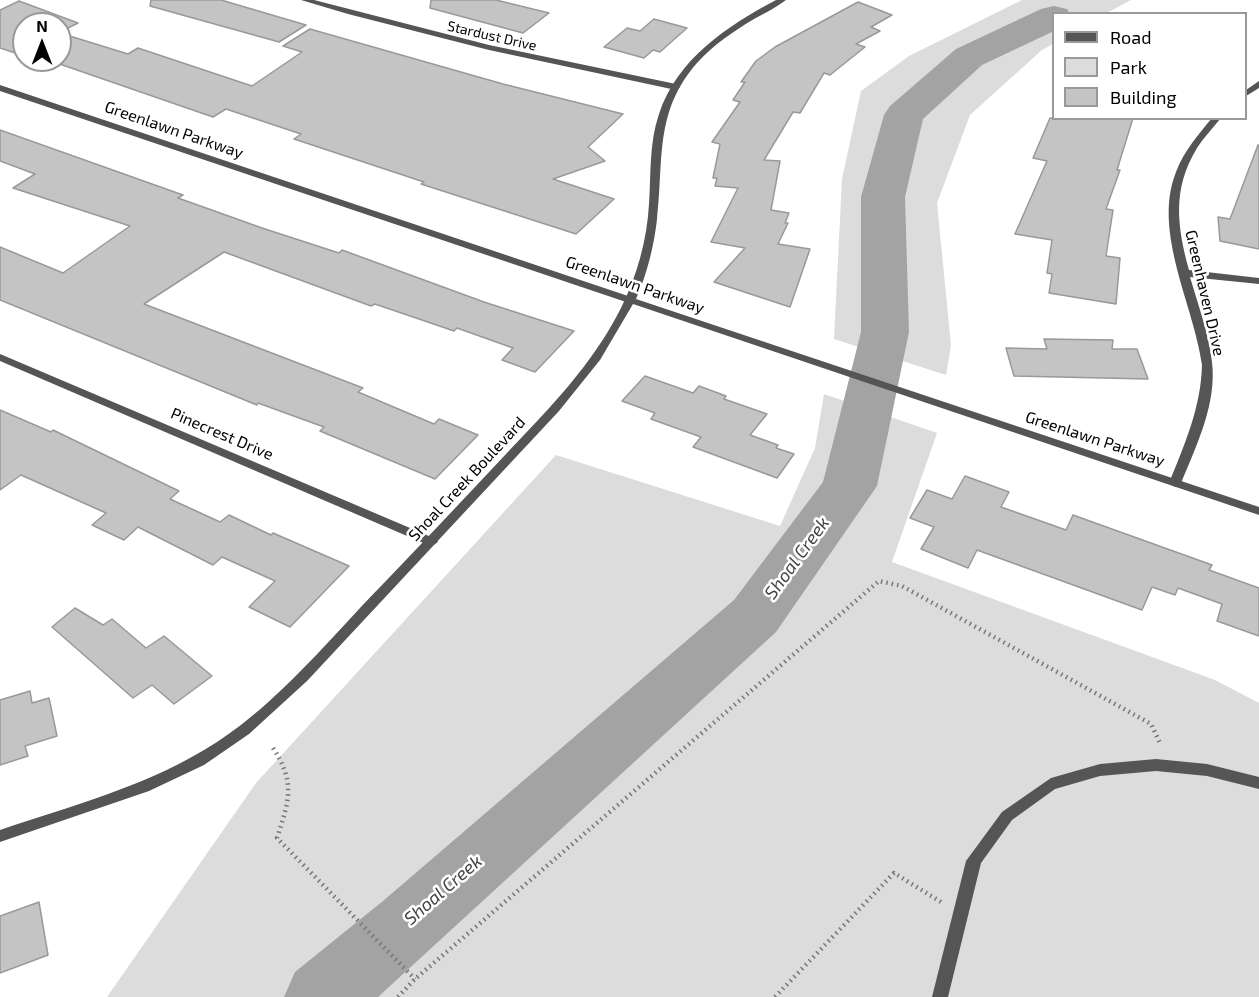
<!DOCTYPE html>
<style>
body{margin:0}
#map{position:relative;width:1259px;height:997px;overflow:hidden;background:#fff;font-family:"Exo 2",sans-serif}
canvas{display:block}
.legend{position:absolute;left:1052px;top:12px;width:195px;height:108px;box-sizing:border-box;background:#fff;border:2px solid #999;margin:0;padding:8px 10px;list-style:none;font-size:18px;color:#000}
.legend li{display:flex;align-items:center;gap:12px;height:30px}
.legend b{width:30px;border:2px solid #999}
.north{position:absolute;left:12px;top:12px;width:60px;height:60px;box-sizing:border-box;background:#fff;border:2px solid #999;border-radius:50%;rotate:0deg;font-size:16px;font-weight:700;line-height:24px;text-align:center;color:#000}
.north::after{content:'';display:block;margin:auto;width:21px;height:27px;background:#000;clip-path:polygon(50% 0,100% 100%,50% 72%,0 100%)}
</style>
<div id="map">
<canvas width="1259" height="997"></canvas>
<ul class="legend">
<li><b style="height:8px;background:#555"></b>Road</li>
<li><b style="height:16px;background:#dcdcdc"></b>Park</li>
<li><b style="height:16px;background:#c4c4c4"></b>Building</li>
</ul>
<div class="north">N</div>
</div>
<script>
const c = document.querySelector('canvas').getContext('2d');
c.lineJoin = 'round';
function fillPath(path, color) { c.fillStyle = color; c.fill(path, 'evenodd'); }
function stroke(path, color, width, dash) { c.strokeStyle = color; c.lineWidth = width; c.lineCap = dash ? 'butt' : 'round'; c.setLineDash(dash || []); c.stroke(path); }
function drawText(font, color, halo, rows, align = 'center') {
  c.font = font + ' "Exo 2",sans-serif'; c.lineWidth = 5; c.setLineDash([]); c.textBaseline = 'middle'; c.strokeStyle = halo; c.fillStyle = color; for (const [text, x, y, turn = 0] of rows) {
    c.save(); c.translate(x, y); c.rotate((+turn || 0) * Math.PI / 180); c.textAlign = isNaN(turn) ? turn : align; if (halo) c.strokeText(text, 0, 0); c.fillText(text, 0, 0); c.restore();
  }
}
fillPath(new Path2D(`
 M1022,0H1131L1107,13L1054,14L1053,44L1042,50L970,115L937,203L951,345L946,375L834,339L842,179L861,91L909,56Z
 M824,394L937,433L892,562L1215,680L1259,703V997H107L256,783L556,455L780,526L815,448Z`), '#dcdcdc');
fillPath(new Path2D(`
 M1054,6L1067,9L1070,14H1054V31L982,65L923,119L905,197L909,332L877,486L776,632L378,997H284L295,972L383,901L734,600L823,482L861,332V197L884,115L890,106L956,49L1041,9Z`), '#a3a3a3');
const building = new Path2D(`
 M151,0H221L306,25L279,42L150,6Z
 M431,0H496L549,13L523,33L430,8Z
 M19,1L78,23L60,32V24H24V56L0,48V10Z
 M858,2L892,15L871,27L880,31L856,44L865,47L830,75L824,73L800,113L793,112L764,160L780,161L771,210L789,213L785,223H788L778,244L810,249L790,307L714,282L745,248L711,242L738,188L715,186L717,178H713L720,144L712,142L740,102L733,100L745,82H741L756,61L775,47Z
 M654,19L687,28L660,52L653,50L644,58L604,47L627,28L640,31Z
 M310,29L503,84L623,114L588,147L605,161L553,179L614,199L576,234L421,184L424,182L294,139L301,134L226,109L213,117L48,60L44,63L36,60H60V33L128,54L138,48L252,86L302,52L283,46Z
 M1050,118H1133L1117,170H1120L1106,209L1113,210L1106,256L1120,258L1116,304L1049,293L1052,274L1047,273L1052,240L1015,234L1047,161L1033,158Z
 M0,130L183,195L178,198L262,228L339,253L342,250L484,302L574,331L535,372L502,360L513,348L457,328L454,331L375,304L371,306L224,252L144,304L363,388L358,392L434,424L439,419L478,435L435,479L320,431L324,427L258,403L257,405L0,300V247L63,273L130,226L13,188L35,174L0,161Z
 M1258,145H1259V249L1220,241L1218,217L1230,219Z
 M1044,339L1113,340L1112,349H1137L1148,379L1014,376L1006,348L1047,349Z
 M645,376L693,393L699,386L726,396L724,399L767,414L750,435L778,445L776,448L794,454L777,478L693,447L701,437L651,419L655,413L622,401Z
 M0,410L51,432L53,430L179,491L170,499L220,522L229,515L271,535L273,533L349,566L290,627L249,607L275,581L222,557L213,565L138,527L124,540L92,525L106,513L21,475L0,490Z
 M965,476L1009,492L1001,507L1066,530L1073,515L1212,565L1209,570L1259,588V636L1217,621L1222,604L1178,588L1175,595L1152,587L1142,610L977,550L968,568L921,549L934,527L910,518L927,490L952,499Z
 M75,608L103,625L112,619L146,648L164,636L212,676L174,704L152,685L133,698L52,627Z
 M30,691L32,703L49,698L57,736L25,746L28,756L0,765V700Z
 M39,902L48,955L0,973V916Z`);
fillPath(building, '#c4c4c4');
stroke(building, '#999', 1.5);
stroke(new Path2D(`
 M273,748C296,783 289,801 277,838L415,979
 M398,997L415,979L879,581L902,586L1151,724L1160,743
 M775,997L894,873L941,902`), '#777', 4.5, [1.5, 4]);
fillPath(new Path2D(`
 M1156,759L1207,764L1259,777V789L1207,776L1156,771L1100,776L1055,789L1012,820L981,863L948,997H932L966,861L1002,812L1051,778L1100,764Z`), '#555');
fillPath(new Path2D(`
 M301,0H314L489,45L676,84L680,87L676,90L489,50L348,14Z
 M1259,81V88L1246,96V90Z
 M0,85L634,298L635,300L630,303L626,302L0,91Z
 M1212,118H1221C1213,128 1204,137 1197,148C1172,189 1177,226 1189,270L1259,278V284L1190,277C1198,304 1209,335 1212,362C1217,404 1196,446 1181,483L1175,487L1169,483C1185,444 1201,407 1202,365C1194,305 1152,232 1176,172C1184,151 1198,135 1212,118Z
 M0,354L436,539L438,542L432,546L428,545L0,361Z`), '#555');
fillPath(new Path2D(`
 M776,0H786C777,7 765,13 754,19C734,31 713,45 697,63C654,112 664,160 657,219C654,246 647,274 636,299L1259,507V515L633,304L600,360L559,411L307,681L249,734L204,765L149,791L0,842V830C74,805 151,785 217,742C280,701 330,638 382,585C424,541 465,498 506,454C549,409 593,364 621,308C637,276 647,240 649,204C651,174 649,143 659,114C677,59 727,26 776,0Z`), '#555');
drawText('14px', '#000', '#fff', [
 ["Stardust Drive",492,36,13]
]);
drawText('16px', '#000', '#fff', [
 ["Greenlawn Parkway",174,130,19],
 ["Greenlawn Parkway",635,285,19],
 ["Greenhaven Drive",1205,293,77],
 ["Pinecrest Drive",222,434,23],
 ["Greenlawn Parkway",1095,439,18],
 ["Shoal Creek Boulevard",467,479,-47]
]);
drawText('italic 18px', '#444', '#fff', [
 ["Shoal Creek",797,558,-54],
 ["Shoal Creek",443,890,-41]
]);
</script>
